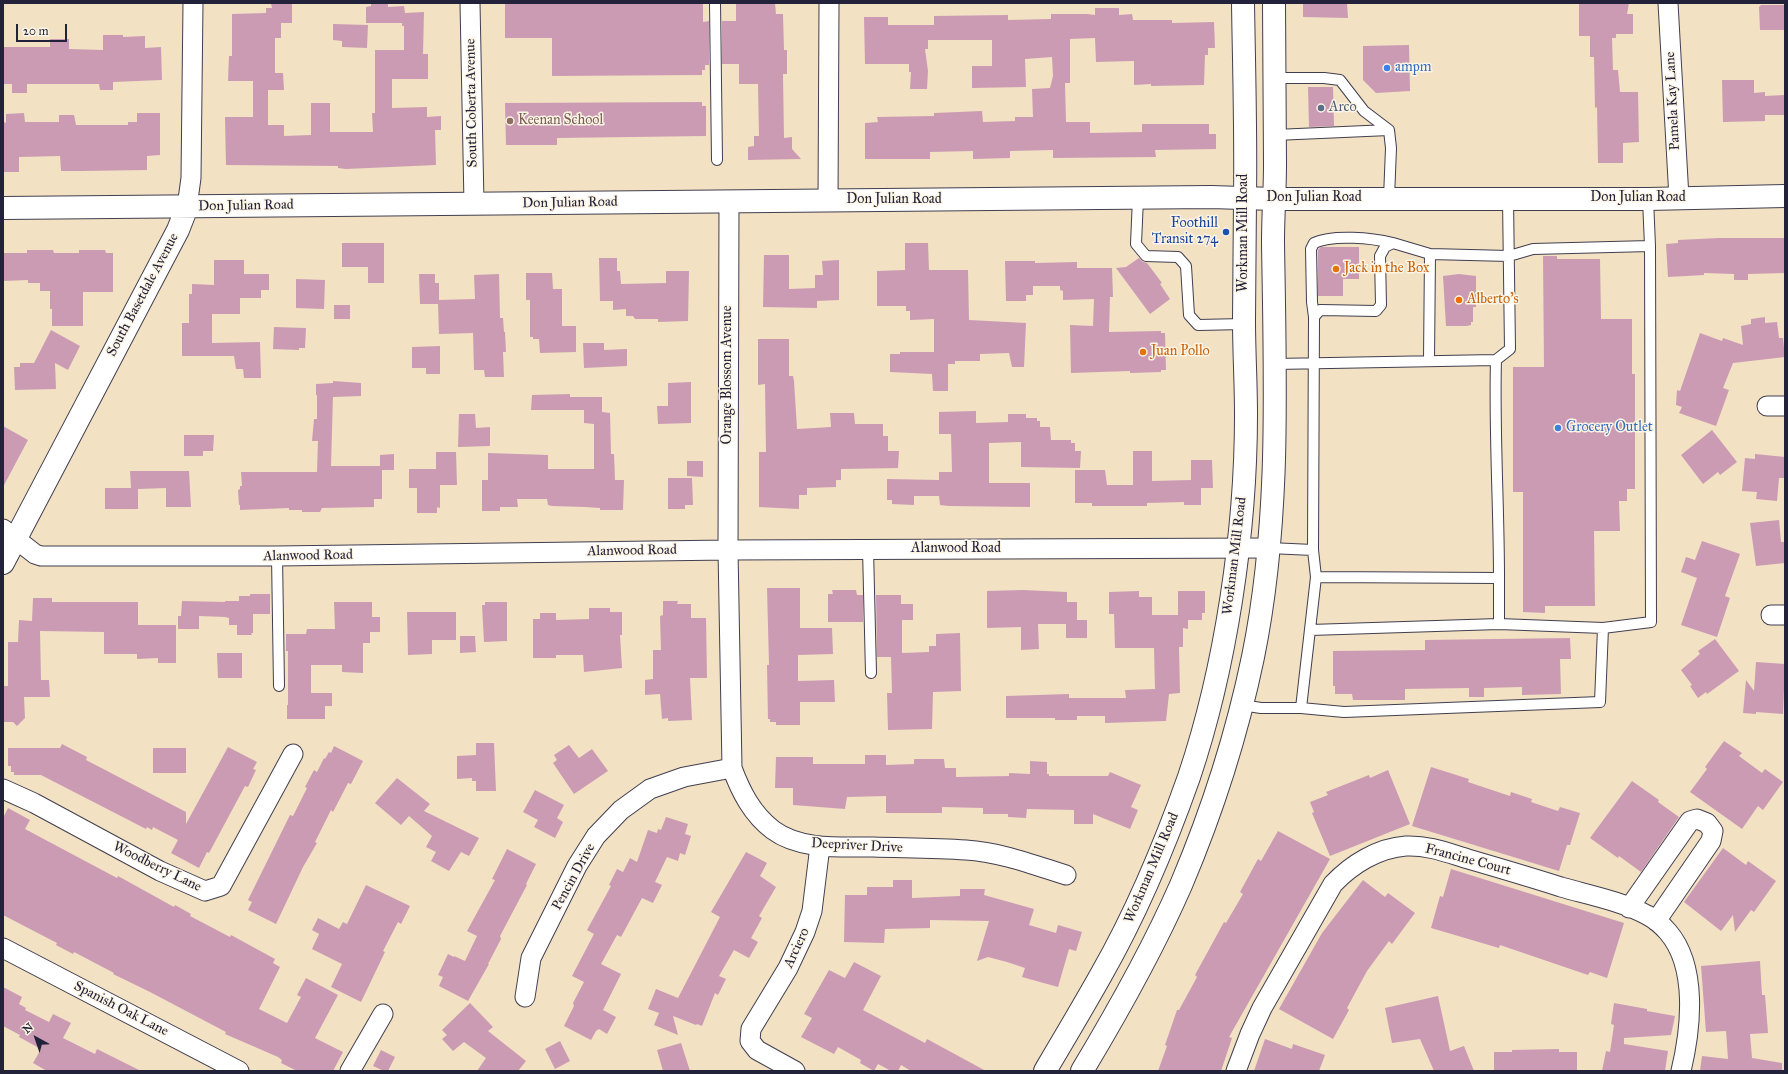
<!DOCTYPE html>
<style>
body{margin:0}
#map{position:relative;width:1788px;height:1074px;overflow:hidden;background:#f2e1c3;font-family:"IM FELL Great Primer",serif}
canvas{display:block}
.frame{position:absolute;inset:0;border:4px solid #22223b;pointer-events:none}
.north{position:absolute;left:16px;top:1018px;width:40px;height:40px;-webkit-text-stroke:3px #fcf5e5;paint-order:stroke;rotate:320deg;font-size:11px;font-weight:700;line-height:16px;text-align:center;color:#22223b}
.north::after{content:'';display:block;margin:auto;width:14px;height:18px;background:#22223b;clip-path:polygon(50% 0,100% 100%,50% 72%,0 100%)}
.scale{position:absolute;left:16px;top:24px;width:51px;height:18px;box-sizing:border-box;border:2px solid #22223b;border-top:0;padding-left:5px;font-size:12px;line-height:14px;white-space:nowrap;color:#22223b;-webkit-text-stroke:3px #fcf5e5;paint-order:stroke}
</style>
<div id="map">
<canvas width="1788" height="1074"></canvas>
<div class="frame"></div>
<div class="north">N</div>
<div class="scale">20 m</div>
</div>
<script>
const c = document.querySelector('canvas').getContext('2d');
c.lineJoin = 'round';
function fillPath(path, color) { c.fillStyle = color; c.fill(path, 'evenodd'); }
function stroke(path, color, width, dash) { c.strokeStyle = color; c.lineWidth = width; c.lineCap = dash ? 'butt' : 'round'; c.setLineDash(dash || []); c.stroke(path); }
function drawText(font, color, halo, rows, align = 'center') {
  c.font = font + ' "IM FELL Great Primer",serif'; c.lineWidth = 3; c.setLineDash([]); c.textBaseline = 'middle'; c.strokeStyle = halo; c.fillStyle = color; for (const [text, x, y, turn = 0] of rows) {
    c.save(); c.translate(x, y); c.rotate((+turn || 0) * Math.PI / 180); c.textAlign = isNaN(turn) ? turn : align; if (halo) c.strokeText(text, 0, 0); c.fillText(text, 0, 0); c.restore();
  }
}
fillPath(new Path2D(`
 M271,3H292V23H281V38H275V73H283L284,90H268V125H284V136L311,135V103H330V132H373L372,113H375V50H404V26H402V23H366V7L371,6V3H388V7L404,6L405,13L424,12L423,54H428V79H392V108L427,107V117L441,116V130H435L436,165L346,169L338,168V166L226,165L225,117H253V81H228L229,56H232V14L266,13V8H272Z
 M505,3H703V22L709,21V65H705V70H702V75L552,76V38H505Z
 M736,3H775L776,14H783L784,50H787V74H783L784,138L792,137V149L801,159L748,160V147L754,146V136H759L758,84H739V64H722V21H736Z
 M1303,3H1347L1348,18L1303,17Z
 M1579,3H1629L1627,14H1633V34H1616V38H1612L1613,70H1618L1620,92H1638L1639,142L1623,143V163H1598L1597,107L1595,108L1594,57H1590V36H1579Z
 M1761,5H1785V30H1760L1759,7Z
 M1095,8H1119V15L1132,14L1133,20H1172V23L1214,22L1215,48H1208V55H1205L1204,85L1151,86V84L1134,85V61L1096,62L1095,38L1070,39V83H1065L1066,122H1090V133L1142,132V124H1209V134H1216V149L1155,150L1156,157L1053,158V150L1010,151V158L973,159V151L930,152V159H865V123L878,122L877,117L934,116V113L982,111L983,122L1015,121V117H1033L1032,89L1050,88L1053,76L1052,57L1025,59L1026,87L972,88V66H992V40H928V49H925L928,71L927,89H910L911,72H909V64H865L864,17H888V25H934V16L1008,15V20L1051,19V14H1087L1095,15Z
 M333,24L368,25L367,48L342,47V41L333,40Z
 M103,35H123V37L145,36V48L161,47L162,80L113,82V90H100L99,84H27V93H12V84H3V47H50V39H69V49L103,50Z
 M1409,45L1410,91L1376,93L1363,80V46Z
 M1722,80H1754V93L1765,92V96L1784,95V115H1765V121L1723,122Z
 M1308,87H1333L1334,126L1309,127Z
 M702,102V106H706V136L557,138V145H506L505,103Z
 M24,113L25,122H59V115H74L76,125H128V122H137V113H160V155L147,156V170L81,171H61L60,156L19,157V172H3L4,122L6,123V114Z
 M1719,238H1785V273L1748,274V280H1734V274L1704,273V275L1668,277L1666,244L1678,243V240Z
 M342,243H384V283H368V267H342Z
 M905,243H928L929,270H968L969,320L1026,323L1024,367H1012L1009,353L980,354V361H955V364H948V391H933L932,374L890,372V354H900V352H934V319L910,320V311H906V306H877V271L905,270Z
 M1321,247H1359V279H1343V296H1318V250Z
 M27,250H53L54,253H79V250H105L106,253H113V292H83V326H52V309H50V291H40V283H28V280L3,281V253H27Z
 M764,255H789V289L815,288V275H823L822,261L839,260V300L817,301V308L763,307Z
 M1543,256H1557V259H1600L1601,319H1632V374H1635V489H1627V501H1619L1620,531H1594L1595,606H1545V613L1523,612V492H1513V367H1544Z
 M599,258H617V271H620L621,284L666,283V271H689L688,321L658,322V319H635L633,316H626V309L613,310V301H600Z
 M1139,258L1143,262L1147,263L1162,283L1160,284L1170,299L1150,314L1116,268L1126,267Z
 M214,260H244V274H269V290H261V298H240V314H212V343L260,342L261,378H244L243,369H236L234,356H182V323H189V294H192V284L214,285Z
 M1005,261H1035V263L1077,262V268H1112L1113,297H1110L1109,332L1161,331V333H1165L1166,370H1161V372L1130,373V371L1071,373L1070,325L1093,326L1094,299L1063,300V291L1060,290V286H1033V295H1026V301H1006Z
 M526,273H552L553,289H562V326H576V352L540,353L539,339H533V337H530V300H526Z
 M419,274H435V283H439V300L475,299L474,275L499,274L500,318H503L504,332H505L506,352H503L504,377H485L484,370H474L473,333L439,334L438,304H420Z
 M1459,274L1476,276V307H1473V322H1471V325L1467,326H1446L1443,276Z
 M296,279L325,280L324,309L296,308Z
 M334,305H350V319H334Z
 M1765,317V323L1777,322L1779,338H1783L1785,357L1733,363L1723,388L1729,390L1716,426L1679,413L1682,407L1676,405L1677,390L1680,391L1700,333L1722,341L1723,338L1743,345L1741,326L1751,324V319Z
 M274,327L306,328L305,348H299V350L273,349Z
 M51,330L80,346L68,370L55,363L56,389L15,390L14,367H20V363H34Z
 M758,339H789V376H793L794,381L797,429L831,427L830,413H854L855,424H883V436H888V451H899L898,468L841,469V480H836V487L807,488V495H799V509L759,507V452H766L765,384L758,385Z
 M583,343H604V350L627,349V366L584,368Z
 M440,346V374H426V368H412V347Z
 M333,381L361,383V396L333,397V395L331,466H380V455L394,454V470H382V499H374V507L322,508L320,512H302V510H289V508L240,510V505H239L238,490L240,489V486H242L241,472H317L318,441H312L314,419H317V395H316V384L333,383Z
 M691,382V423L658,424L657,406H668V383Z
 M570,394V397H602V412L610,413L611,454H614L615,480H624L623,510H600V508L585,507L552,506L548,505L547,499H517L518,507H500V511H482V480H488V453L548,455V469H594V424L584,423V410H531L532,395Z
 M976,411V423L1008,422V414H1026V418H1037V421H1040V427H1050L1051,440H1071V443H1075V451H1081L1080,468L1021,467V442L989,443V483H1030V507L949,506L940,505L939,496H914V505L892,504V500H887V479L939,480V472H952L951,434H939V412Z
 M459,414H475L476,428L490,427V446L458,447Z
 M3,426L28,440L3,487Z
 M1712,430L1737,462L1720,475L1718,472L1703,484L1681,455Z
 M184,435H214L213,451H203V456H184Z
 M1133,451H1152V481L1191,480V460H1212L1213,488H1201V505H1184V502L1147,503V506H1092V503H1075V470H1105L1107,485H1133Z
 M436,452H456L457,485H440V508L437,507V513H417V488H409V469H436Z
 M1755,454L1785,457V478H1779L1777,501L1756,499L1757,492L1742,491L1745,458L1755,459Z
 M687,461H703V477L687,476Z
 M130,471H189L191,507H166V488L138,489V509H105V488H131Z
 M668,478H692L693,505H685V509H668Z
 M1779,520L1781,542H1785V563L1756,566L1750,523Z
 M1702,541L1740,554L1725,596L1730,598L1717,637L1681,625L1697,578L1681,572L1686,557L1695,560Z
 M767,588H800V628H832L833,654L798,655V681L834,680L835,702H800V725H776V722H770V719H768L767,665H769Z
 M832,590H856L857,595H863V622H828V594H833Z
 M1023,590L1067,592V602H1077V620H1087V638H1066V624H1038L1039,649L1021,650V627L987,628V591Z
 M1139,591V597H1152V615H1178V591H1205V613H1202V620H1188V629L1183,628V647H1179L1180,693L1169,694L1166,721L1105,723V716H1077V720H1055V718H1006V696L1069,694V698H1126L1125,690L1155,689L1154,648H1115L1114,614H1109V592Z
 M250,594H270V614H253V633H251L252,635H237V625H229V618L225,617L199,616V629H178V616H181L182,601L225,602V601H239V596H250Z
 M876,595H901V604H913V620H902V653L929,652V646H936V634L960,633L961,691L933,692L932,729L888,730L887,693H892L891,657H877Z
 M33,598H52V602H138V625H176V663H158V658L137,659V654H104V632L40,631L41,680H49L50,697H24L25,718L17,726L13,722H3V686H8V642H18L19,620L32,621Z
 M663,601H678L677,604H691V618H706L707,678H690L692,720L668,721V718L662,719L660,694L645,695V680L653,679V650H661L660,616L663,615Z
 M334,602H372V617H380V632H370V643H363V673L342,672V665H311V693H332V706H325V719H287V705H288V651H286V634H306L307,629H335Z
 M485,602H507V641L484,642L482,605H485Z
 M589,608H610V612H622V635H620L622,668L584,672L583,655H556V658H533V619H540V613H556V620L589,619Z
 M407,612H456V640H432V654L408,655Z
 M460,636H475L476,652L460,653Z
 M1570,638L1571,659H1560L1561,694L1522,695V687L1484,688V697H1469V688L1405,689V700H1353L1352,694H1335V686H1333V651L1425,650V640Z
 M1715,639L1739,671L1707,694L1706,692L1698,698L1690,686L1692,685L1681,670L1700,654L1698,651Z
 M217,653H242V678H218Z
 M1756,662L1785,664L1783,714L1756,712V714L1743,713L1746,680L1754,691Z
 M1724,741L1742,753L1739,756L1762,773L1765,769L1783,782L1763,810L1758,806L1742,829L1690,792L1707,769L1705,767Z
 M476,743H494L496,791H476V781H472V778L457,779V756L476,755Z
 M62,744L87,757L86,760L186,812V824L228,747L257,762L253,769L256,770L248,787L245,786L209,853L207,852L199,868L171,853L178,840L153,827L152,830L147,827L146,829L41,775H14V772H11V766H8V748H60Z
 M569,745L579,758L592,749L608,771L574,794L553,763L557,760L554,755Z
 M334,746L363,761L351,784L348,783L333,812L331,810L315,842L317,843L303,867L276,924L248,910L252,902L248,900L290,815L293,816L307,788L305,787L314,770L317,772L324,758L325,759L329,752L331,753Z
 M153,748H186V773H153Z
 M865,755H886V765L914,764V759H944L945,768H956V777L1009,776V773L1030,774V761L1047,762V774H1049V776H1108L1110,772L1141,785L1131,807L1138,810L1130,829L1093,814V824H1074V810L1027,809L1026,818L1008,817V814H983V808L942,807V813H886V796L847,797L845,809L793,805V788H775L776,757H813V764H865Z
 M1431,767L1469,779L1468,782L1510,796L1511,792L1532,799L1531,802L1558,811L1560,807L1580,813L1570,845H1567L1559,871L1412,826Z
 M1388,770L1410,824L1330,856L1312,813L1314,812L1310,802L1328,795L1326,792L1369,775L1370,778Z
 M397,778L430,804L424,811L479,838L469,856L461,852L449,871L431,861L436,852L426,847L432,836L409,816L401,825L375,803Z
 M1632,781L1659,800L1658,802L1679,817L1641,872L1619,856L1618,858L1590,838Z
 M535,790L564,805L557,818L563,822L555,838L534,827L538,820L523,812Z
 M8,808L30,820L25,829L117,878L118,876L174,907L175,905L191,914L190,916L230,937L231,935L275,959L273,963L280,967L259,1009L287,1023L301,997L297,995L306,978L338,995L315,1038L343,1052L333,1071H297L281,1063L282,1060L278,1057L225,1034L226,1032L150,992L113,974L114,973L74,952L73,954L56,945L57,943L3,915V818Z
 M666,817L688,824L685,834L691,836L685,855L680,853L678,861L667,857L655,882L662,885L653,903L642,898L621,937L617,935L601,964L621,974L603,1010L616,1017L607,1034L599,1029L596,1031L591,1040L564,1026L574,1006L573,1003L584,982L572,976L594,934L587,930L611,886L609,885L617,869L623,872L630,858L637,862L648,830L657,833L658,829L661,830Z
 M1278,831L1330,859L1229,1037L1232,1038L1221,1071H1158L1167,1046L1165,1045L1177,1010H1179L1197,977L1195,975L1224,922L1226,923L1243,894L1240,892L1258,859L1261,861Z
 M1723,848L1746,865L1748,861L1776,881L1754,912L1751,910L1735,932L1733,915L1721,931L1684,902Z
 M507,849L536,864L526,884L527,885L500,936L501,939L488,964H489L468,1001L439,986L443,977L438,975L448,954L454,957V956L465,961L477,936L467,931L495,880L492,879Z
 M746,852L767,863L760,876L776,887L759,916L762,918L751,938L758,942L749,958L734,950L719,976L726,979L718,995L715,993L702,1026L697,1024L696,1025L673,1016L678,1035L654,1025L659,1013L648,1009L656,989L678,998L720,917L711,912Z
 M1451,869L1624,923L1607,978L1590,972L1588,975L1500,945L1499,948L1431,928L1440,896L1443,897Z
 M893,880H912V898L960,896V889H985L984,895L1034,909L1029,925L1056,933L1058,925L1082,932L1076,951L1069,949L1058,987L1022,977L1025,968L1007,962L988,957L977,961L989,921L930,920V928L885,929L884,943L844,942L845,895H867V887H893Z
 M1363,880L1385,897L1388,893L1415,913L1392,944L1389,941L1367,971L1347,1008L1349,1010L1333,1039L1279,1009L1322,933Z
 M366,885L410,906L401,924L398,922L383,951L385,952L361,1002L331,987L342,964L312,949L319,934L312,930L318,918L339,929L343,922L347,924Z
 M1760,961L1762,995H1765L1768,1033L1750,1034L1752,1058L1782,1063V1071H1700L1702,1056L1728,1059L1726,1031L1706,1032L1701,966Z
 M854,962L881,976L863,1010L925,1043L927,1039L986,1071H911L901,1065L898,1071H891L878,1064L874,1071L860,1063L861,1060L838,1047L834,1054L801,1037L812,1018L804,1014L829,970L845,978Z
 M3,987L22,997L19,1004L26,1008L25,1010L49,1022L53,1014L71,1023L63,1038L95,1054L97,1049L141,1071H47L33,1063L41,1049L19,1037L20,1035L3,1026Z
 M1438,996L1450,1051L1464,1046L1474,1071H1434L1420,1039L1392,1043L1385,1008Z
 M470,1003L493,1027L488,1031L526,1061L518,1071H477L486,1058L464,1042L453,1051L442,1039L447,1035L442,1030Z
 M1614,1003L1647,1009V1011L1675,1016L1671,1035L1624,1038V1044L1668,1051L1665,1071H1602L1606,1051L1610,1052L1614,1025L1611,1024Z
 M1265,1039L1292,1049L1293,1044L1325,1055L1319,1071H1254Z
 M560,1041L570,1061L555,1069L545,1049Z
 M681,1043L690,1071H663L657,1050Z
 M1559,1049V1052H1577V1071H1494V1052H1512V1050Z
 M381,1050L395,1057L388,1071H384L373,1066Z`), '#cb9bb4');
const service = new Path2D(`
 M715,3L717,160
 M1274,78H1324L1340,80L1364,111L1389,130L1391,148L1389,198
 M1275,135L1389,130
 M1138,198L1136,244L1146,256L1178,257L1186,266L1189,315L1198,325L1244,324
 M1314,317L1312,302L1311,249L1314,243C1333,234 1372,238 1393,243
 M1429,360L1430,254L1509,256L1533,249L1650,246
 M1275,364L1496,360L1510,349L1508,199
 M1269,548L1313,550L1316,577L1499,578C1499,505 1494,432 1496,360
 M868,549L871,673
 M1313,550L1314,317L1320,310L1376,311L1381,305L1380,256L1385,247L1393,243L1430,254
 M277,556L279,686
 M1603,628L1651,622L1650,246L1648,199
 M1310,630L1499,624
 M1242,705L1261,708H1301L1344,712L1600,702L1603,628L1499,624V578
 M1301,708L1316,577`);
const minor = new Path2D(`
 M470,3L474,204
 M1668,3L1679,198
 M729,201L728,550L732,768C741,792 752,814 773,830C800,850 840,847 873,847C904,848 935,848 966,850C1000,852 1034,865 1066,875
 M828,201L829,3
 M187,207L191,178L193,3
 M1767,406H1785
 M3,529L35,554L41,556H277L728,550L1269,548
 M1771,615H1785
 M3,789L34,803L160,871L205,891L221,886L293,754
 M1629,908L1690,821L1697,819L1707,823L1713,831L1711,841L1656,921
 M3,948L239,1071
 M525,997L531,958L577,866L596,836L621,810L650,789L684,777L732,768
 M350,1071L383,1014
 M795,1071L757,1050L750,1041L751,1029L788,968L805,932L812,911L820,846
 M1236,1071L1250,1034L1262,1008L1333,884C1352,864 1378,848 1406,846C1428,845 1448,853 1468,859C1499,868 1530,877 1561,887C1589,895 1621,901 1647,915C1655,919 1662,925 1668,932C1698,967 1691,1029 1681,1071`);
const tertiary = new Path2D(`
 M3,208L1211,197L1274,199H1648L1785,196
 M3,563L178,230L187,207`);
const secondary = new Path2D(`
 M1045,1071C1064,1039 1083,1007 1101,975C1137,912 1165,845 1189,777C1226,667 1246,531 1246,415C1246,383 1244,352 1244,320C1244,279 1245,239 1245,198C1246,133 1244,68 1243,3
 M1082,1071C1118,1011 1153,949 1181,885C1212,812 1237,734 1253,657C1281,520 1275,381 1273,242C1273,216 1275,190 1275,164C1275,110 1274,57 1274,3`);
stroke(service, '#413f4f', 12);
stroke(minor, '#413f4f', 21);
stroke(tertiary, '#413f4f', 24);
stroke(secondary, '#413f4f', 24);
stroke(service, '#fff', 10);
stroke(minor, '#fff', 19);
stroke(tertiary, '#fff', 22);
stroke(secondary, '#fff', 22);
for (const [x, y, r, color] of [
 [1387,68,4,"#3f7fe0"],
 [1321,108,4,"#5c6f8a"],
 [510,121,4,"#8d6e63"],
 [1226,232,4,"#1a4fb4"],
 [1336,269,4,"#e8710a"],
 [1459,300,4,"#e8710a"],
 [1143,352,4,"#e8710a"],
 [1558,428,4,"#3f7fe0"]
]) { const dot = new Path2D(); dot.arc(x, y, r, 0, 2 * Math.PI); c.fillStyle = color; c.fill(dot); stroke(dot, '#fcf5e5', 1.5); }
drawText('14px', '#366cbe', '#fcf5e5', [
 ["ampm",1395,68],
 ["Grocery Outlet",1566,428]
], 'left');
drawText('14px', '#22223b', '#fcf5e5', [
 ["Pamela Kay Lane",1673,101,-93],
 ["South Coberta Avenue",472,103,-91],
 ["Don Julian Road",1314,198],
 ["Don Julian Road",1638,198],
 ["Don Julian Road",894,200],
 ["Don Julian Road",570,203,-1],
 ["Don Julian Road",246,206,-1],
 ["Workman Mill Road",1244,233,-90],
 ["South Basetdale Avenue",143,295,-62],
 ["Orange Blossom Avenue",728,375,-90],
 ["Alanwood Road",956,549],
 ["Alanwood Road",632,551,-1],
 ["Alanwood Road",308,556,-1],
 ["Workman Mill Road",1235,556,-83],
 ["Deepriver Drive",857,846,3],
 ["Francine Court",1468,860,15],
 ["Woodberry Lane",157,867,26],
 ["Workman Mill Road",1152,868,-67],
 ["Pencin Drive",574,877,-61],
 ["Arciero",797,948,-65],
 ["Spanish Oak Lane",121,1009,27]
]);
drawText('14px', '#4e5e75', '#fcf5e5', [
 ["Arco",1329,108]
], 'left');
drawText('14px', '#785e54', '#fcf5e5', [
 ["Keenan School",518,121]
], 'left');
drawText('14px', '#164399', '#fcf5e5', [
 ["Foothill",1218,224],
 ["Transit 274",1218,240]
], 'right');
drawText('14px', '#c56008', '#fcf5e5', [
 ["Jack in the Box",1344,269],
 ["Alberto's",1467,300],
 ["Juan Pollo",1151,352]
], 'left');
</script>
